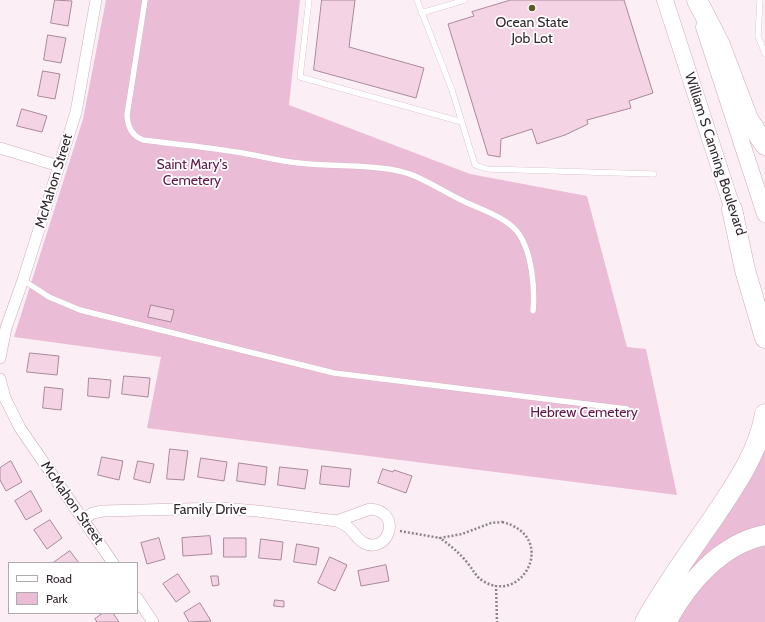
<!DOCTYPE html>
<style>
body{margin:0}
#map{position:relative;width:765px;height:622px;overflow:hidden;background:#fceef5;font-family:Cabin,sans-serif}
canvas{display:block}
.legend{position:absolute;left:8px;top:562px;width:130px;height:52px;box-sizing:border-box;background:#fff;border:1px solid #aea9ac;margin:0;padding:5px 7px;list-style:none;font-size:12px;color:#34272f}
.legend li{display:flex;align-items:center;gap:8px;height:20px}
.legend b{width:20px;border:1px solid #aea9ac}
</style>
<div id="map">
<canvas width="765" height="622"></canvas>
<ul class="legend">
<li><b style="height:5px;background:#fff"></b>Road</li>
<li><b style="height:11px;background:#ebbcd6"></b>Park</li>
</ul>
</div>
<script>
const c = document.querySelector('canvas').getContext('2d');
c.lineJoin = 'round';
function fillPath(path, color) { c.fillStyle = color; c.fill(path, 'evenodd'); }
function stroke(path, color, width, dash) { c.strokeStyle = color; c.lineWidth = width; c.lineCap = dash ? 'butt' : 'round'; c.setLineDash(dash || []); c.stroke(path); }
function drawText(font, color, halo, rows, align = 'center') {
  c.font = font + ' Cabin,sans-serif'; c.lineWidth = 3.5; c.setLineDash([]); c.textBaseline = 'middle'; c.strokeStyle = halo; c.fillStyle = color; for (const [text, x, y, turn = 0] of rows) {
    c.save(); c.translate(x, y); c.rotate((+turn || 0) * Math.PI / 180); c.textAlign = isNaN(turn) ? turn : align; if (halo) c.strokeText(text, 0, 0); c.fillText(text, 0, 0); c.restore();
  }
}
fillPath(new Path2D(`
 M106,0H300L289,105L470,174L587,196L627,347L646,349L677,495L147,428L161,357L14,337L83,119Z
 M765,440V528L688,578L683,574Z
 M765,543V622H677C692,598 708,575 731,558C741,552 754,548 765,543Z`), '#ebbcd6');
const building = new Path2D(`
 M55,0L72,1L68,26L51,23Z
 M322,0H355L349,47L424,68L416,98L314,70Z
 M511,0H624L653,93L629,101L631,108L587,120L588,124L565,135L537,144L532,129L501,139L500,157L488,155L448,24L474,16L472,12Z
 M48,35L66,38L61,63L44,60Z
 M43,71L60,74L55,99L38,96Z
 M22,109L47,116L42,132L17,126Z
 M151,305L174,310L171,322L148,317Z
 M30,353L59,356L57,375L27,372Z
 M124,376L150,378L148,397L122,394Z
 M89,378L111,380L109,398L88,396Z
 M45,387L63,389L61,410L43,408Z
 M170,449L188,451L184,480L167,479Z
 M102,457L123,461L119,480L98,475Z
 M201,458L227,462L224,481L198,477Z
 M11,461L22,482L6,491L0,480V468Z
 M138,461L154,464L150,483L134,479Z
 M239,463L267,467L265,485L237,481Z
 M322,466L351,469L349,487L320,484Z
 M280,467L308,470L305,489L278,485Z
 M383,469L393,472L394,470L412,476L406,493L378,483Z
 M31,491L42,511L26,520L15,501Z
 M50,520L62,538L47,549L34,530Z
 M210,536L212,554L183,556L182,538Z
 M159,538L165,559L147,564L141,543Z
 M224,538H246V557H224Z
 M261,539L283,542L281,560L259,558Z
 M297,544L319,548L316,565L294,562Z
 M70,551L79,563H53Z
 M330,557L347,565L335,591L318,583Z
 M386,565L389,581L361,586L358,571Z
 M178,574L190,592L176,602L163,584Z
 M211,576H218L219,585L213,586Z
 M275,600L284,601V607L274,606Z
 M200,603L211,621L189,622L184,613Z
 M103,613H113L119,622H97L95,619Z`);
fillPath(building, '#f4d3e5');
stroke(building, '#a8899a', 1);
const service = new Path2D(`
 M145,0L127,115C128,127 131,135 143,140C174,144 205,147 236,152C257,155 278,161 299,163C332,167 367,164 399,171C421,176 439,189 459,199C478,209 506,216 519,234C532,253 535,288 533,311
 M309,0L300,77L462,122
 M417,0L452,90L475,165L487,169L654,174
 M760,0L758,36L765,54
 M421,13L465,0
 M23,280L49,297L80,310L334,373L627,409`);
const minor = new Path2D(`
 M0,148L59,166
 M0,358L6,328L23,280L76,112L96,0
 M0,379L5,398L20,428L113,563
 M370,509C403,511 389,555 364,543C357,539 354,532 348,527C345,525 341,523 337,521Z
 M83,519L93,513L103,511L222,508L257,511L337,521
 M137,598L153,622`);
const secondary = new Path2D(`
 M665,0L736,219
 M704,27L765,214`);
const motorway = new Path2D(`
 M697,0L720,45L748,119L765,145
 M732,209L745,270L765,338
 M645,622C665,586 689,553 712,520C734,487 758,454 765,414
 M666,622C687,584 720,544 765,535`);
stroke(service, '#cdacbe', 6);
stroke(minor, '#cdacbe', 12);
stroke(secondary, '#cdacbe', 17);
stroke(motorway, '#cdacbe', 21);
stroke(new Path2D(`
 M502,522C559,536 523,606 483,581C476,577 474,571 469,565C461,554 451,546 440,538L462,534L491,523Z
 M400,531L440,538
 M496,585L497,622`), '#91848b', 2.5, [2, 2]);
stroke(service, '#fff', 5.5);
stroke(minor, '#fff', 11);
stroke(secondary, '#fff', 16);
stroke(motorway, '#fff', 20);
for (const [x, y, r, color] of [
 [532,8,4,"#5d5b28"]
]) { const dot = new Path2D(); dot.arc(x, y, r, 0, 2 * Math.PI); c.fillStyle = color; c.fill(dot); stroke(dot, '#fff', 1.5); }
drawText('14px', '#34272f', '#fff', [
 ["Ocean State",532,23],
 ["Job Lot",532,39]
]);
drawText('14px', '#34272f', '#fff', [
 ["William S Canning Boulevard",715,154,72],
 ["McMahon Street",54,181,-73],
 ["McMahon Street",72,503,55],
 ["Family Drive",210,510]
]);
drawText('14px', '#62164a', '#fff', [
 ["Saint Mary's",192,165],
 ["Cemetery",192,181],
 ["Hebrew Cemetery",584,413]
]);
</script>
